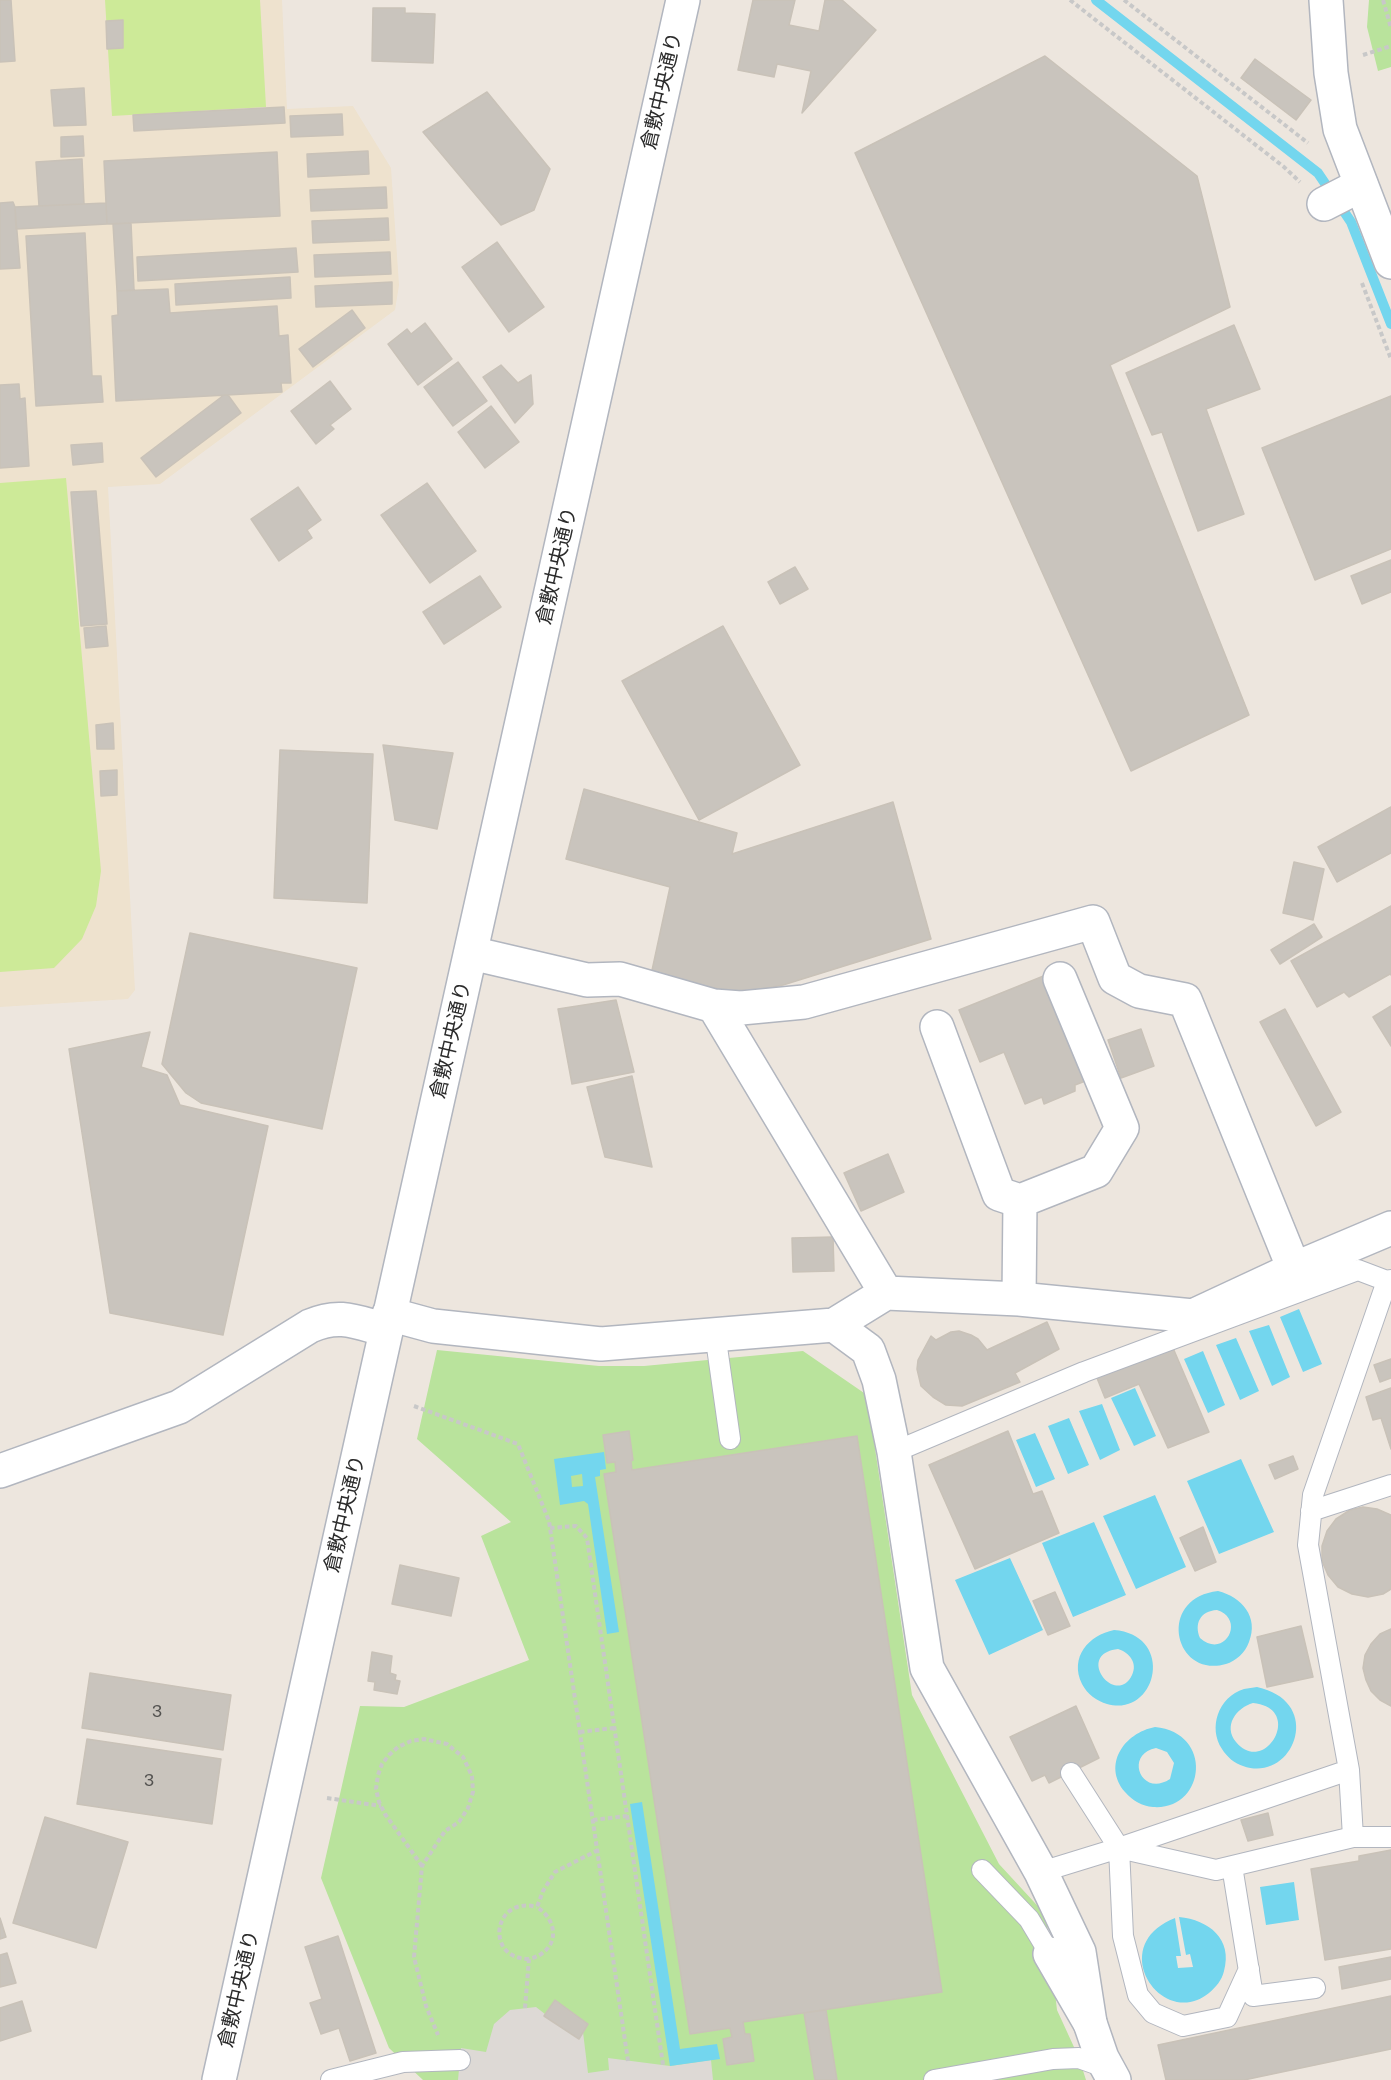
<!DOCTYPE html>
<meta charset="utf-8">
<style>
body{margin:0}
canvas{display:block;background:#ede6de}
</style>
<canvas width="1391" height="2080"></canvas>
<script>
const c = document.querySelector('canvas').getContext('2d');
c.lineJoin = 'round';
function fillPath(path, color) { c.fillStyle = color; c.fill(path, 'evenodd'); }
function stroke(path, color, width, dash) { c.strokeStyle = color; c.lineWidth = width; c.lineCap = dash ? 'butt' : 'round'; c.setLineDash(dash || []); c.stroke(path); }
function drawText(font, color, halo, rows, align = 'center') {
  c.font = font + ' "Public Sans","Noto Sans JP",sans-serif'; c.lineWidth = 4.5; c.setLineDash([]); c.textBaseline = 'middle'; c.strokeStyle = halo; c.fillStyle = color; for (const [text, x, y, turn = 0] of rows) {
    c.save(); c.translate(x, y); c.rotate((+turn || 0) * Math.PI / 180); c.textAlign = isNaN(turn) ? turn : align; if (halo) c.strokeText(text, 0, 0); c.fillText(text, 0, 0); c.restore();
  }
}
fillPath(new Path2D(`
 M0,0H282L287,109L353,106L391,168L399,285L395,310L160,484L108,487L135,990L128,999L0,1007Z`), '#eee2ce');
fillPath(new Path2D(`
 M1369,0H1391V67L1378,71L1367,27Z
 M437,1350L599,1366H644L803,1351L867,1395L912,1695L999,1864L1046,1915L1057,2010L1079,2058L1086,2080H423L389,2048L321,1878L360,1706L404,1707L529,1660L481,1536L511,1522L417,1439Z`), '#b9e39c');
fillPath(new Path2D(`
 M105,0H260L266,107L112,116Z
 M66,478L101,871L96,906L82,939L54,968L0,972V483Z`), '#cdea98');
fillPath(new Path2D(`
 M536,2007L545,2014L544,2016L579,2039L583,2032L588,2073L609,2070L608,2058L670,2066L711,2060L713,2080H458L461,2048L486,2052L494,2024L510,2010Z`), '#ddd9d5');
fillPath(new Path2D(`
 M1299,1309L1322,1364L1303,1372L1280,1317Z
 M1269,1325L1290,1377L1272,1386L1249,1331Z
 M1236,1338L1259,1391L1240,1400L1216,1345Z
 M1203,1351L1225,1405L1208,1413L1184,1359Z
 M1135,1388L1156,1436L1134,1446L1111,1398Z
 M1102,1404L1120,1450L1100,1460L1079,1411Z
 M1069,1418L1089,1465L1068,1474L1048,1426Z
 M1035,1433L1055,1479L1036,1487L1016,1440Z
 M604,1452L606,1469L600,1470V1476L595,1477L619,1632L607,1634L588,1504L584,1501L560,1505L554,1459ZM582,1474L583,1486L572,1487L571,1476Z
 M1241,1459L1274,1532L1219,1554L1187,1481Z
 M1155,1495L1186,1567L1136,1589L1103,1516Z
 M1094,1522L1126,1595L1073,1617L1042,1543Z
 M1010,1558L1043,1630L989,1655L955,1580Z
 M1218,1591C1242,1597 1259,1617 1249,1642C1245,1653 1236,1661 1226,1664C1174,1679 1156,1598 1218,1591ZM1217,1610C1246,1619 1225,1660 1200,1638C1194,1624 1200,1611 1217,1610Z
 M1114,1630C1176,1635 1157,1718 1107,1704C1097,1701 1087,1694 1082,1684C1069,1657 1089,1635 1114,1630ZM1118,1649C1129,1652 1138,1663 1132,1675C1116,1708 1074,1654 1118,1649Z
 M1257,1687C1326,1702 1293,1784 1243,1766C1234,1763 1227,1757 1222,1749C1208,1728 1218,1697 1244,1689C1248,1688 1253,1688 1257,1687ZM1253,1703C1305,1708 1265,1777 1236,1742C1223,1726 1236,1708 1253,1703Z
 M1155,1727C1215,1733 1205,1811 1153,1807C1142,1806 1133,1801 1125,1792C1102,1765 1124,1733 1155,1727ZM1156,1748L1167,1752L1174,1763L1170,1779C1141,1798 1124,1754 1156,1748Z
 M642,1802L680,2049L717,2044L720,2059L670,2066L630,1804Z
 M1294,1882L1299,1920L1266,1925L1260,1887Z
 M1179,1917C1209,1920 1233,1939 1224,1971C1222,1980 1216,1987 1209,1993C1163,2031 1104,1946 1175,1918L1181,1956H1176L1178,1968L1193,1967L1190,1954L1186,1955Z`), '#73d6ee');
stroke(new Path2D(`
 M1096,0L1318,173L1351,222L1391,324`), '#73d6ee', 10);
const building = new Path2D(`
 M0,0H11L15,61L0,62Z
 M753,0H795L789,25L819,31L825,0H842L876,30L802,113L811,71L777,64L774,77L738,70Z
 M373,8H405V13L435,14L433,63L372,61Z
 M123,20V48L107,49L106,21Z
 M1045,56L1197,176L1230,307L1110,365L1249,715L1131,771L855,153Z
 M1255,59L1311,100L1296,120L1241,78Z
 M84,88L86,125L54,126L51,90Z
 M487,92L550,169L534,210L501,225L423,132Z
 M284,107L285,123L134,131L133,115Z
 M342,114L343,135L291,137L290,116Z
 M83,136L84,156L61,157V137Z
 M368,151L369,174L308,177L307,154Z
 M277,152L280,216L107,224L104,161Z
 M82,159L84,204L39,206L36,162Z
 M386,187L387,208L311,211L310,190Z
 M13,202L15,207L20,268L0,269V203Z
 M106,203L107,224L16,229L15,207Z
 M388,218L389,240L313,243L312,221Z
 M131,223L134,290L117,291L113,224Z
 M85,233L92,376H101L103,402L36,406L26,236Z
 M497,242L544,307L509,332L462,267Z
 M296,248L298,272L138,281L137,257Z
 M390,252L391,274L315,277L314,255Z
 M290,277L291,298L176,305L175,284Z
 M392,282V304L316,307L315,286Z
 M168,289L170,313L277,306L279,336L288,335L291,383H281L282,392L116,401L112,316L118,315L117,291Z
 M352,310L365,328L313,367L299,349Z
 M425,323L452,359L418,385L388,344L407,329L411,334Z
 M1234,325L1260,389L1206,409L1244,514L1198,531L1162,432L1152,435L1126,373Z
 M458,362L487,401L453,426L424,387Z
 M501,365L518,383L531,375L533,404L515,423L483,377Z
 M330,381L351,409L330,425L334,429L316,444L291,411Z
 M19,384L20,399L25,398L29,466L0,468V385Z
 M224,395H228L241,413L156,477L141,458Z
 M1391,396V549L1315,580L1262,448Z
 M491,406L519,442L485,468L458,432Z
 M102,443L103,462L73,465L71,445Z
 M427,483L476,551L430,583L381,515Z
 M298,487L321,520L307,530L312,538L279,561L251,519Z
 M96,491L107,624L81,626L71,492Z
 M1391,560V592L1362,604L1351,576Z
 M795,567L808,589L780,604L768,582Z
 M480,576L501,607L444,644L423,612Z
 M106,626L108,646L86,648L84,628Z
 M723,626L800,765L699,820L622,681Z
 M113,723L114,749H97L96,725Z
 M383,745L453,753L437,829L395,820Z
 M280,750L373,754L367,903L274,898Z
 M117,770V795L101,796L100,771Z
 M584,789L737,833L732,854L893,802L931,939L783,985L739,993L651,975L670,887L566,859Z
 M1391,807V853L1337,882L1318,847Z
 M1294,862L1324,869L1313,920L1283,913Z
 M1391,906V975L1390,974L1349,997L1344,992L1317,1007L1291,961Z
 M1314,924L1322,937L1280,964L1271,950Z
 M190,933L357,968L322,1129L201,1103L186,1093L162,1064Z
 M1046,975L1088,1080L1075,1085V1091L1044,1104L1042,1097L1025,1104L1004,1052L980,1062L959,1010Z
 M616,1000L634,1072L572,1084L558,1009Z
 M1391,1006V1046L1373,1017Z
 M1285,1009L1341,1112L1316,1126L1260,1022Z
 M1141,1029L1154,1066L1121,1078L1108,1040Z
 M150,1032L141,1067L167,1075L180,1105L268,1126L223,1335L110,1313L69,1049Z
 M632,1076L652,1167L605,1157L587,1087Z
 M888,1154L904,1192L861,1211L844,1173Z
 M833,1237L834,1271L793,1272L792,1238Z
 M1047,1322L1059,1349L1015,1373L1020,1382L962,1406L946,1405L933,1397L921,1386L917,1369L918,1360L931,1336L936,1340L951,1332L959,1331L971,1335L978,1339L987,1350Z
 M1170,1341L1209,1432L1168,1448L1139,1384L1105,1398L1095,1373Z
 M1391,1359V1378L1380,1382L1374,1365Z
 M1391,1388V1449L1381,1418L1373,1420L1366,1397Z
 M629,1431L633,1460L631,1461L632,1470L857,1436L942,1992L743,2022L745,2034H750L754,2061L727,2065L723,2039L732,2037L730,2028L690,2034L604,1474L616,1472L615,1462L607,1463L603,1435Z
 M1008,1431L1033,1494L1042,1491L1059,1533L975,1569L929,1465Z
 M1293,1456L1298,1469L1275,1479L1269,1465Z
 M1363,1507L1377,1509L1391,1515V1589L1383,1594L1368,1597L1352,1594L1338,1587L1328,1575L1322,1561V1546L1327,1531L1336,1519L1350,1510Z
 M1203,1527L1216,1562L1195,1571L1180,1538Z
 M400,1565L459,1578L451,1616L392,1604Z
 M1055,1592L1070,1626L1048,1635L1033,1601Z
 M1301,1626L1313,1677L1267,1687L1257,1637Z
 M1391,1629V1706L1380,1700L1371,1691L1366,1680L1363,1668L1365,1655L1371,1644L1380,1634Z
 M372,1652L392,1656L390,1673L396,1675L395,1680L400,1681L397,1694L374,1690L375,1682L368,1681Z
 M90,1673L231,1695L223,1750L82,1728Z
 M1076,1706L1099,1758L1049,1783L1045,1775L1032,1781L1010,1737Z
 M87,1739L221,1759L212,1824L77,1804Z
 M1268,1813L1273,1835L1248,1841L1241,1820Z
 M45,1817L128,1842L96,1948L13,1923Z
 M1391,1850V1949L1325,1960L1311,1869L1359,1861V1856Z
 M0,1918L6,1937L0,1939Z
 M338,1936L376,2053L350,2061L339,2028L321,2034L310,2003L322,1999L305,1947Z
 M7,1953L16,1983L0,1987V1955Z
 M1391,1957V1979L1342,1989L1339,1967Z
 M1391,1996V2049L1244,2080H1166L1158,2045Z
 M555,2000L588,2024L579,2039L544,2016Z
 M22,2001L31,2031L0,2041V2008Z
 M826,2010L837,2080H815L804,2013Z`);
fillPath(building, '#c9c4bd');
stroke(building, '#c9c2b8', 1.5);
const service = new Path2D(`
 M715,1333L730,1439
 M894,1452L1084,1372L1358,1270L1387,1281
 M1311,1511L1391,1485
 M1349,1770L1308,1545L1313,1495L1387,1281L1391,1280
 M1071,1773L1119,1848L1123,1936L1138,1995L1153,2013L1183,2026L1227,2017L1249,1969
 M1353,1837H1391
 M1232,1866L1253,1996L1315,1988
 M982,1870L1029,1919L1050,1954
 M1041,1872L1119,1848L1349,1770L1353,1837L1216,1870L1119,1848
 M331,2080L403,2062L460,2060
 M934,2080L1053,2059L1079,2058L1107,2068`);
const minor = new Path2D(`
 M1324,204L1361,185
 M471,953L587,980L620,979L714,1006L741,1008L804,1002L1093,922L1115,978L1139,991L1185,1000L1294,1269
 M714,1006L886,1293L1019,1299L1193,1316L1294,1269L1391,1228
 M937,1027L999,1194L1020,1201
 M1019,1299L1020,1201L1096,1171L1122,1128L1060,979
 M389,1314L433,1326L601,1344L834,1325L868,1350L879,1380L894,1452L927,1668L1041,1872L1079,1952L1090,2023
 M834,1325L886,1293
 M0,1471L179,1407L310,1326C340,1313 356,1322 386,1330`);
const tertiary = new Path2D(`
 M1326,0L1331,73L1340,129L1391,262
 M1050,1954L1090,2023L1102,2058L1114,2080
 M219,2080L683,0`);
stroke(service, '#b2b6bf', 22);
stroke(minor, '#b2b6bf', 36);
stroke(tertiary, '#b2b6bf', 36);
stroke(new Path2D(`
 M1070,0L1284,167L1300,182
 M1124,0L1308,143
 M1383,0L1391,28
 M1363,55L1391,46
 M1362,283L1391,359
 M414,1406L518,1444L549,1521L628,2061
 M550,1528L576,1526L587,1538L663,2065
 M580,1732L614,1728
 M327,1798L381,1806
 M593,1820L627,1816
 M422,1866L385,1814L379,1802L376,1789L378,1775L382,1764L389,1755L398,1747L411,1741L424,1739L447,1744L463,1757L472,1776L473,1792L468,1808L459,1822L445,1831L422,1866L414,1957L426,2006L438,2035
 M529,1959C484,1959 493,1895 537,1907
 M525,2008L529,1959C558,1952 561,1923 537,1907L543,1891L555,1872L598,1850`), '#c8c8c8', 4, [4.5, 3]);
stroke(service, '#fff', 20);
stroke(minor, '#fff', 33);
stroke(tertiary, '#fff', 33);
drawText('16px', '#535250', null, [
 ["3",157,1712],
 ["3",149,1781]
]);
drawText('20px', '#2c2c2c', '#fff', [
 ["倉敷中央通り",662,91,-77],
 ["倉敷中央通り",557,566,-77],
 ["倉敷中央通り",451,1040,-77],
 ["倉敷中央通り",345,1514,-77],
 ["倉敷中央通り",239,1989,-77]
]);
</script>
